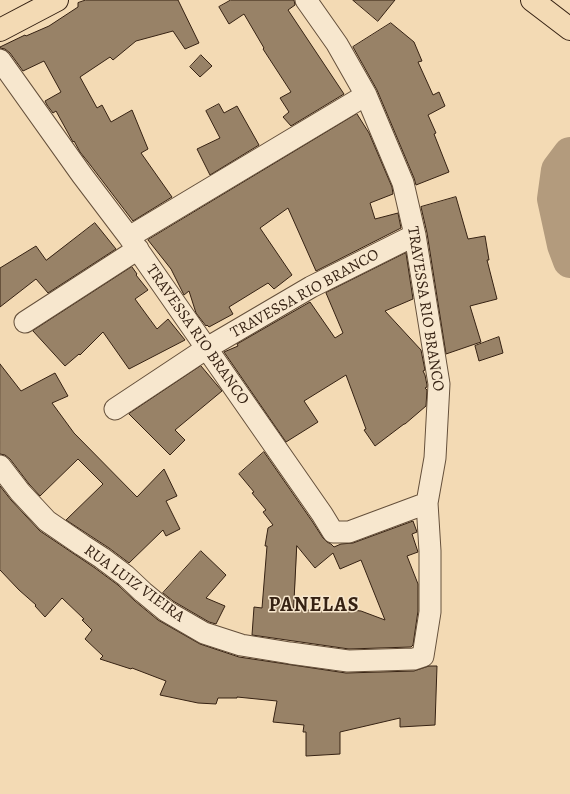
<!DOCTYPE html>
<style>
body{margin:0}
canvas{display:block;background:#f3dab4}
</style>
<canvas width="570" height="794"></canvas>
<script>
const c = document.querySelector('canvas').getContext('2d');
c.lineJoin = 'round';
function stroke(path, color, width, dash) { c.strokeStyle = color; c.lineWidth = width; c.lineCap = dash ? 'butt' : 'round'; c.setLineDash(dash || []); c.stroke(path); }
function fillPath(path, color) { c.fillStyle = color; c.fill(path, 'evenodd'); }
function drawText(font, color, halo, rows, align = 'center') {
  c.font = font + ' Alegreya,serif'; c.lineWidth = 3; c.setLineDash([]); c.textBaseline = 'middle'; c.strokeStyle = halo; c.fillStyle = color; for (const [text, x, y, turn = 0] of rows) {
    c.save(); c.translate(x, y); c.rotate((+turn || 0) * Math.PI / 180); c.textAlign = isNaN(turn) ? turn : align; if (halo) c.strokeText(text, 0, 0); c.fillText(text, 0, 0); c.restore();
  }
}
stroke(new Path2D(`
 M570,154L558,170L554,199L564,245L570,261`), '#b39b7d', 34);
const building = new Path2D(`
 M86,0H178L199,43L185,49L173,31L136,41L113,60L110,57L80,77L97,108L102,105L111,122L132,110L148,149L141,153L172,197L133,221L88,162L80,152L74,141L73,142L56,111L53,113L47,105L45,101L61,92L44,61L23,71L10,53L5,49L0,48V47L25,35L26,36L49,26L78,7V3Z
 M231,0H294L295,5L288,10L344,94L291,126L283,117L289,112L280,98L291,92L263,49L264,48L244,14L229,24L219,7Z
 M353,0H395L378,21Z
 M391,23L414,42L422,61L418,62L433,95L439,92L445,106L428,115L436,133L434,134L449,172L416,185L414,178L377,90L353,47Z
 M201,55L212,66L200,77L190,67Z
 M219,104L224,113L237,106L259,145L210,175L197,149L220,138L206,111Z
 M357,114L369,133L392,187L393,194L370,203L375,219L398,213L401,228L316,271L288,208L260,228L292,275L274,289L268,283L229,307L233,314L209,327L207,325L206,326L196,313L189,291L184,295L171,269L148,240Z
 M456,197L468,239L485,236L489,260H487L497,299L470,306L481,342L446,354L427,233L421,207Z
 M95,223L116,249L48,293L36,279L0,307V268L36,246L46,260Z
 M406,253L413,299L385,311L421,350L425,370L423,371L425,375L427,385V387L425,388L427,390L426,406L405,424H404L375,446L364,430L366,429L346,375L304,401L318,422L286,442L224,352L238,346L237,344L310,302L335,338L343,333L326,293Z
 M132,267L137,274L136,275L148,290L135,299L157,329L168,319L185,340L129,369L103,332L80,355L79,354L65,366L33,331Z
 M499,337L503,353L479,361L475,346Z
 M0,364L21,391L55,373L68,396L52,403L74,433L137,497L164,469L177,496L166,501L180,529L166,536L163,530L129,563L109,548L66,520L103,484L78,459L40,496L29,484L10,459L5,455L0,454Z
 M201,366L222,391L175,430L185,440L170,455L129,414Z
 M264,452L312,521L323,538L327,542L331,544L334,547L341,544L353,543L413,521L417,532L412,534L418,552L407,556L418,584V611L413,645L411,647L349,649L252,635L254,607L262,608L267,546H265L268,528L273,525L263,512L266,510L252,493L254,492L239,474ZM297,546L315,568L333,553L340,569L361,560L385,620L361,611L332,608L331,612L294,609Z
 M0,486L11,500L40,531L95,568L118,585L135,601L158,620L200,644L239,657L346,673L414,671L429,666H437L435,725L400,727V718L340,732V754L306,756V732H303L304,725L273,722L277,701L237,697V698H218L216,704L198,703L160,695L166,681L132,668L131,669L100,659L103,656L85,639L92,630L82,620L84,619L62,598L45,617L35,606L36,605L19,590L0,570Z
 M201,551L226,575L206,598L225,606L216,624L209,622L173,601L163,593Z`);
fillPath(building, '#988267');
stroke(building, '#362213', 1);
const minor = new Path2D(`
 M0,60L82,175L129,237L322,514L333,532H349L427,503
 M129,237L366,95
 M25,322L138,249
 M115,409L207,348L311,287L415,235
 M0,466L20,492L47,521L82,545L102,558L126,576L143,592L166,611L204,633L241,645L290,653L348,661L414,659L423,656L430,612V551L427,503L435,458L439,384L415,235L403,183L366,95L337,44L306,0`);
const major = new Path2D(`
 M0,30L57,0`);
const highway = new Path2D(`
 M532,0L570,29`);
stroke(minor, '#65503b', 23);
stroke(major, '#362213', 24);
stroke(highway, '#362213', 24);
stroke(minor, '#f7e7ce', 21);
stroke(major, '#f3dab4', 22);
stroke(highway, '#f3dab4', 22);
drawText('16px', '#362213', '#f7e7ce', [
 ["TRAVESSA RIO BRANCO",305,294,-29],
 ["TRAVESSA RIO BRANCO",425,309,81],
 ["TRAVESSA RIO BRANCO",197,335,55],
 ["RUA LUIZ VIEIRA",134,584,36]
]);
c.letterSpacing = '1px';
drawText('bold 20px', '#362213', '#f7e7ce', [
 ["PANELAS",314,606]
]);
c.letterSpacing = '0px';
</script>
